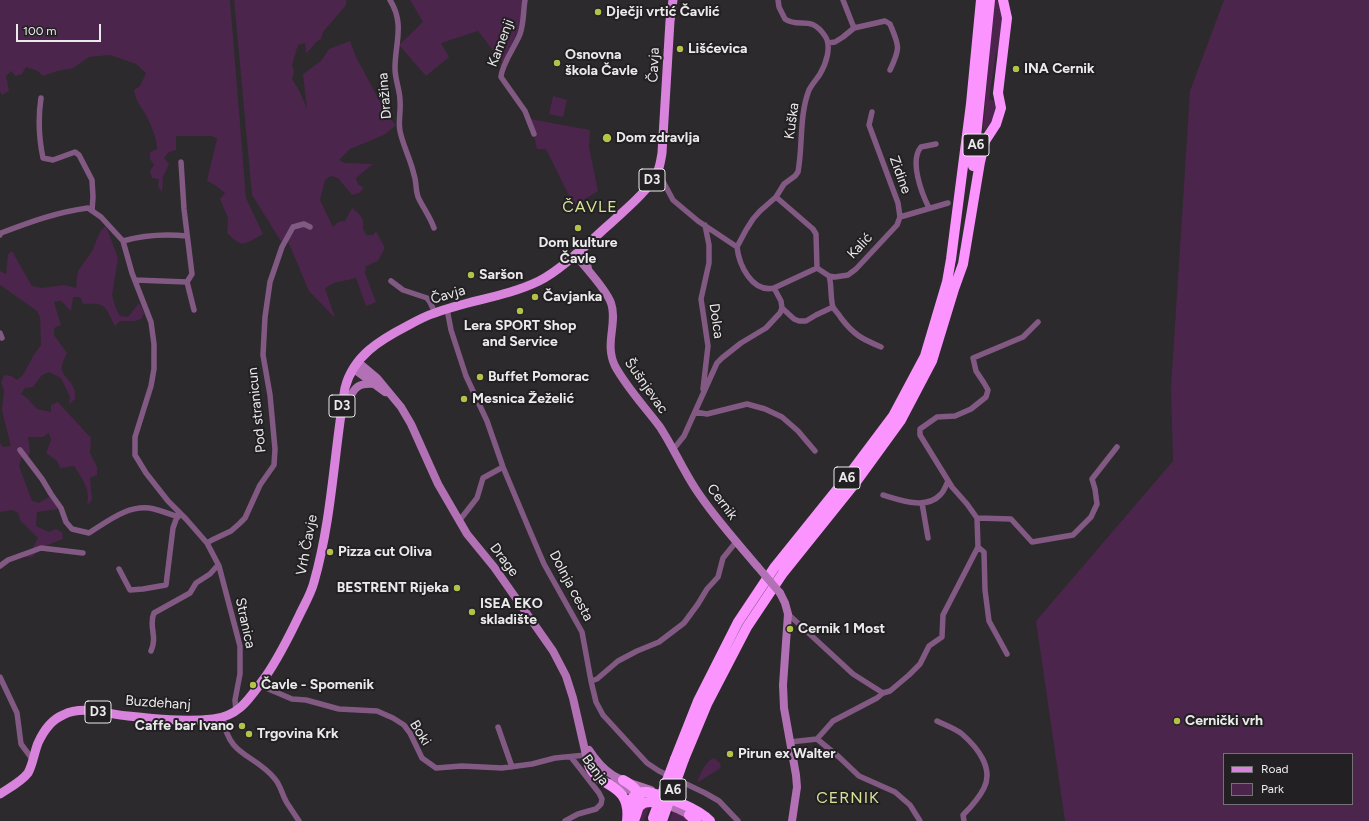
<!DOCTYPE html>
<meta charset="utf-8">
<style>
body{margin:0}
#map{position:relative;width:1369px;height:821px;overflow:hidden;background:#2c2a2c;font-family:Figtree,sans-serif}
canvas{display:block}
.legend{position:absolute;left:1223px;top:753px;width:130px;height:52px;box-sizing:border-box;background:#232023;border:1px solid #737173;margin:0;padding:5px 7px;list-style:none;font-size:12px;color:#ebeaeb}
.legend li{display:flex;align-items:center;gap:8px;height:20px}
.legend b{width:20px;border:1px solid #737173}
.scale{position:absolute;left:16px;top:24px;width:85px;height:18px;box-sizing:border-box;border:2px solid #ebeaeb;border-top:0;padding-left:5px;font-size:12px;line-height:14px;white-space:nowrap;color:#ebeaeb;-webkit-text-stroke:3px #232023;paint-order:stroke}
</style>
<div id="map">
<canvas width="1369" height="821"></canvas>
<ul class="legend">
<li><b style="height:5px;background:#d884dc"></b>Road</li>
<li><b style="height:11px;background:#4b254c"></b>Park</li>
</ul>
<div class="scale">100 m</div>
</div>
<script>
const c = document.querySelector('canvas').getContext('2d');
c.lineJoin = 'round';
function fillPath(path, color) { c.fillStyle = color; c.fill(path, 'evenodd'); }
function stroke(path, color, width, dash) { c.strokeStyle = color; c.lineWidth = width; c.lineCap = dash ? 'butt' : 'round'; c.setLineDash(dash || []); c.stroke(path); }
function drawText(font, color, halo, rows, align = 'center') {
  c.font = font + ' Figtree,sans-serif'; c.lineWidth = 4; c.setLineDash([]); c.textBaseline = 'middle'; c.strokeStyle = halo; c.fillStyle = color; for (const [text, x, y, turn = 0] of rows) {
    c.save(); c.translate(x, y); c.rotate((+turn || 0) * Math.PI / 180); c.textAlign = isNaN(turn) ? turn : align; if (halo) c.strokeText(text, 0, 0); c.fillText(text, 0, 0); c.restore();
  }
}
fillPath(new Path2D(`
 M0,0H230L246,198L263,234C244,244 243,249 227,233L228,218L220,199L225,193L215,185L207,181L217,138L211,136H176V150L169,152L164,158L169,164L163,177L162,192L158,186L159,179L152,178L150,171L154,165L150,159V152L157,149C157,139 152,128 148,119C143,109 135,101 134,90L140,86L146,73L136,64L110,55L89,57L73,68L57,71L43,76L38,71L26,67L22,74L16,76L11,71L6,76L9,91L2,95L0,91Z
 M234,0H346V5L323,32L321,39C313,43 313,48 306,53L305,43L298,45L292,65L294,72L292,79L299,90L307,109L303,74L321,61L329,49L350,41L355,55L387,115L396,125L384,135L350,149L339,160L345,163L373,164L356,178L358,184L364,188L359,193L352,195L338,178L331,176L325,180L320,200L333,227L338,222L345,221L352,208C360,215 365,217 363,229L366,235H373L376,231L385,248L378,261L366,266L365,273L376,302L366,306L356,278L334,283L325,288L335,318L309,291L287,239L282,243L252,195Z
 M410,0H523L522,22L503,63L478,31L441,43L449,57L426,76L399,45L423,22Z
 M994,0H997L1003,16L999,55L996,52L989,99C997,102 997,104 998,113L985,130L983,129Z
 M1224,0H1369V821H1065L1036,621L1173,461L1171,388L1190,91ZM1224,754H1352V804H1224Z
 M553,96L567,100L563,117L549,114Z
 M530,119L590,130L589,147L598,191L574,206L546,149H537Z
 M106,226L118,258L112,295L116,309L120,316L128,317L139,303L144,313L141,319L134,321H120L115,326C104,305 107,303 83,304L80,297H73L71,311L61,301L54,302L61,325L54,328V335L67,353C65,357 63,361 62,365C59,377 77,380 75,399L69,404L70,397L61,378L49,372L42,375L33,387L25,388L21,394L27,398L37,409L51,412V405L58,402L91,438L90,453L97,467V475L90,478L92,500L87,505C91,490 82,478 74,466L60,468L57,461L46,453L51,440L49,433L43,437H28L30,452L27,459L23,453L19,466L32,501L39,503L51,496L58,509L37,512L36,526L49,532L56,529L62,532L63,539L42,547L32,557H18L31,551L38,538L20,520L18,513L12,510L0,512V443L3,447L11,446L2,411L4,390L1,383L4,375L11,376L17,380L23,375L33,356L41,345L40,317L37,311L0,285V271L6,274L8,254L12,251L32,286L42,288L64,285L76,288L78,271L92,251L101,230Z
 M714,758L720,763L721,766L719,769L697,783C700,775 705,761 714,758Z
 M650,805L644,821H639L643,809Z
 M673,811L691,821H669Z`), '#4b254c');
stroke(new Path2D(`
 M390,0C405,24 395,43 395,68C395,80 400,90 400,101C401,111 398,122 400,131C403,146 411,160 414,175C417,183 415,191 419,199C424,209 430,217 434,228
 M525,0C523,12 524,23 520,34C515,47 502,63 501,77L525,111L534,134
 M843,0L854,28
 M828,43L835,42L843,37L854,28L885,21L890,24C899,46 901,47 890,70
 M41,98C38,118 39,139 43,158L53,160L75,152L79,155L92,180L93,197L92,211
 M181,162L184,209L192,274L187,282
 M658,172L673,200L698,221L737,247C739,265 752,293 774,288L781,301L782,308L780,313L766,328L741,343L722,358L717,363L684,436L676,446L672,449
 M776,197L813,229L816,234L817,268
 M929,208C922,194 909,161 921,147L936,144
 M900,217L948,203
 M0,235L1,233C30,222 57,212 88,208L101,217L123,241L132,273L151,322L154,344V369L151,386L135,437V455L146,473L168,501L186,519L207,543L219,566L240,646V674L235,700L236,711
 M123,241C144,235 165,234 187,236
 M737,247L746,230L753,219L760,211L776,197L784,184L795,176L798,172C803,145 799,116 809,90C812,84 817,79 820,74C826,64 832,46 825,36C810,14 800,29 785,19L779,7L778,0
 M829,276C832,285 830,298 833,307C835,311 839,314 841,318C854,335 862,339 881,347
 M135,280L187,282L194,310
 M391,281L403,290L427,298L430,302L435,313
 M774,288L817,268L829,276L835,277L848,275L856,269L897,225L900,217L898,203L869,125L872,112
 M782,308L794,319L799,321H806L816,315L833,307
 M447,309L451,330L466,376L487,421L503,467L529,529L544,564L582,632L591,681L596,702L603,715L647,763L659,771L705,793L719,801L738,821
 M0,333L2,338
 M703,389L708,346L701,299L709,263V245L705,225
 M695,412L707,414L747,404L765,409L782,417L798,431L815,451
 M20,450L42,479L51,494L61,508L66,522L72,529L89,533C108,521 130,503 154,509C162,511 170,514 178,517
 M883,495C900,500 926,510 940,495C944,492 946,485 948,481
 M922,503L928,538
 M977,518L1011,519L1032,542L1073,535L1091,517L1097,504L1095,489L1092,479L1117,447
 M459,521L477,498L483,478L503,467
 M207,543L212,540L231,531L239,524L245,518L260,485L274,465L275,449L270,395L263,355L265,317L270,282L282,247L293,227L304,224L310,227
 M978,547L984,552L985,590L989,621L1007,654
 M0,566L8,560L41,548L83,553
 M119,569L130,590L143,589L166,585L173,528L178,514
 M788,614L853,674L883,693L890,691L909,675L920,664L929,646L942,637L943,615L978,547L977,518L967,504L952,487L920,435V429L937,417L955,416L971,409L986,397L988,390L984,383L976,371L973,358L1023,337L1038,322
 M151,651C158,636 148,626 154,613L190,593L196,583L210,574L218,565
 M0,677L17,713L21,744L33,760
 M591,681L597,679L618,661L637,651L659,642L684,623L698,604L707,589L718,577L723,558L736,542
 M259,685L292,699L306,700L339,709L377,711L393,718L404,725L410,733L422,758L436,768L462,766L502,768L532,764L555,758L586,755
 M223,718C229,758 254,753 275,779C281,786 282,795 287,803C291,809 295,815 299,821
 M937,721C945,725 956,729 962,734C977,747 994,768 984,788C979,798 971,807 963,815L964,821
 M498,727L512,767
 M817,739L839,757L859,776L895,792L910,805L920,821
 M790,742L817,739L833,721L877,698L883,693
 M565,821L578,814L596,809L601,804L602,799L599,793L571,757`), '#825983', 5.5);
stroke(new Path2D(`
 M580,250L586,258L588,269
 M575,254C585,268 605,287 611,303C618,323 604,344 615,366C627,388 645,407 660,427C673,447 682,468 695,488C713,516 736,541 757,566
 M358,362L377,378L401,407L411,424L438,484L467,534L494,567L525,611L553,651L566,676L573,698L586,755L592,765
 M356,365L358,372L385,392
 M341,411C354,396 350,382 374,384
 M780,593L785,603L788,614L783,685L784,708L796,775L797,787L792,821
 M589,750C607,778 621,780 651,790
 M612,783L677,809L701,821`), '#b371b5', 8);
stroke(new Path2D(`
 M0,794C9,788 21,782 28,773C33,764 34,753 38,743C43,732 51,720 63,715C83,705 106,714 128,716C156,719 185,722 213,719C239,716 249,699 263,680C278,660 288,638 299,616C304,605 311,594 314,582C332,519 334,452 345,388C353,356 380,340 407,326C416,321 425,316 435,313C469,300 506,297 539,281C563,269 591,240 612,222C627,208 648,191 657,173C660,167 661,159 662,153L670,21L673,0`), '#d884dc', 9);
stroke(new Path2D(`
 M973,166L990,0
 M675,759L698,701L738,622L774,568L848,476L893,416L925,356L947,282L951,259L971,104L981,0
 M684,759L707,704L747,627L783,573L856,482L901,420L932,361L954,289L963,264L980,162L985,141L996,124L1001,108L998,93L1007,18L1003,0
 M588,760C592,790 632,778 627,821
 M623,780C645,792 641,801 634,821
 M628,808C630,798 636,791 647,792C665,796 698,808 710,821
 M637,810C642,801 648,802 657,802
 M689,815L696,821`), '#fb94ff', 10);
stroke(new Path2D(`
 M757,566L780,593`), '#b371b5', 8);
stroke(new Path2D(`
 M653,818L675,759
 M662,821L684,759`), '#fb94ff', 10);
for (const [x, y, r, color] of [
 [598,12,4,"#b4c24a"],
 [680,49,4,"#b4c24a"],
 [557,63,4,"#b4c24a"],
 [1016,69,4,"#b4c24a"],
 [607,138,5,"#b4c24a"],
 [578,228,4,"#b4c24a"],
 [471,275,4,"#b4c24a"],
 [535,297,4,"#b4c24a"],
 [520,311,4,"#b4c24a"],
 [480,377,4,"#b4c24a"],
 [464,399,4,"#b4c24a"],
 [330,552,4,"#b4c24a"],
 [457,588,4,"#b4c24a"],
 [472,612,4,"#b4c24a"],
 [790,629,4,"#b4c24a"],
 [253,685,4,"#b4c24a"],
 [1177,721,4,"#b4c24a"],
 [242,726,4,"#b4c24a"],
 [249,734,4,"#b4c24a"],
 [730,754,4,"#b4c24a"]
]) { const dot = new Path2D(); dot.arc(x, y, r, 0, 2 * Math.PI); c.fillStyle = color; c.fill(dot); stroke(dot, '#232023', 1.5); }
for (const [x, y, w] of [
 [976,145,26],
 [652,180,26],
 [342,406,26],
 [847,478,26],
 [98,712,26],
 [673,790,26]
]) { const box = new Path2D(); box.roundRect(x - w / 2, y - 11, w, 22, 3); c.fillStyle = '#232023'; c.fill(box); stroke(box, '#ebeaeb', 1); }
drawText('bold 13px', '#ebeaeb', null, [
 ["A6",976,145],
 ["D3",652,180],
 ["D3",342,406],
 ["A6",847,478],
 ["D3",98,712],
 ["A6",673,790]
]);
drawText('bold 14px', '#ebeaeb', '#232023', [
 ["Dječji vrtić Čavlić",606,12],
 ["Lišćevica",688,49],
 ["Osnovna",565,55],
 ["škola Čavle",565,71],
 ["INA Cernik",1024,69],
 ["Dom zdravlja",616,138],
 ["Dom kulture",578,243,"center"],
 ["Čavle",578,259,"center"],
 ["Saršon",479,275],
 ["Čavjanka",543,297],
 ["Lera SPORT Shop",520,326,"center"],
 ["and Service",520,342,"center"],
 ["Buffet Pomorac",488,377],
 ["Mesnica Žeželić",472,399],
 ["Pizza cut Oliva",338,552],
 ["BESTRENT Rijeka",449,588,"right"],
 ["ISEA EKO",480,604],
 ["skladište",480,620],
 ["Cernik 1 Most",798,629],
 ["Čavle - Spomenik",261,685],
 ["Cernički vrh",1185,721],
 ["Caffe bar Ivano",234,726,"right"],
 ["Trgovina Krk",257,734],
 ["Pirun ex Walter",738,754]
], 'left');
drawText('14px', '#ebeaeb', '#232023', [
 ["Kamenji",501,43,-69],
 ["Čavja",654,65,-87],
 ["Dražina",385,96,-95],
 ["Kuška",792,121,-82],
 ["Zidine",900,175,70],
 ["Kalić",860,246,-47],
 ["Čavja",448,295,-16],
 ["Dolca",716,321,82],
 ["Šušnjevac",646,386,55],
 ["Pod stranicun",257,410,-96],
 ["Cernik",722,502,53],
 ["Vrh Čavje",307,545,-79],
 ["Drage",504,560,53],
 ["Dolnja cesta",571,586,62],
 ["Stranica",245,623,78],
 ["Buzdehanj",158,703,4],
 ["Boki",420,733,58],
 ["Banja",595,770,53]
]);
c.letterSpacing = '1px';
drawText('16px', '#d7e496', '#232023', [
 ["ČAVLE",590,207],
 ["CERNIK",848,798]
]);
c.letterSpacing = '0px';
</script>
